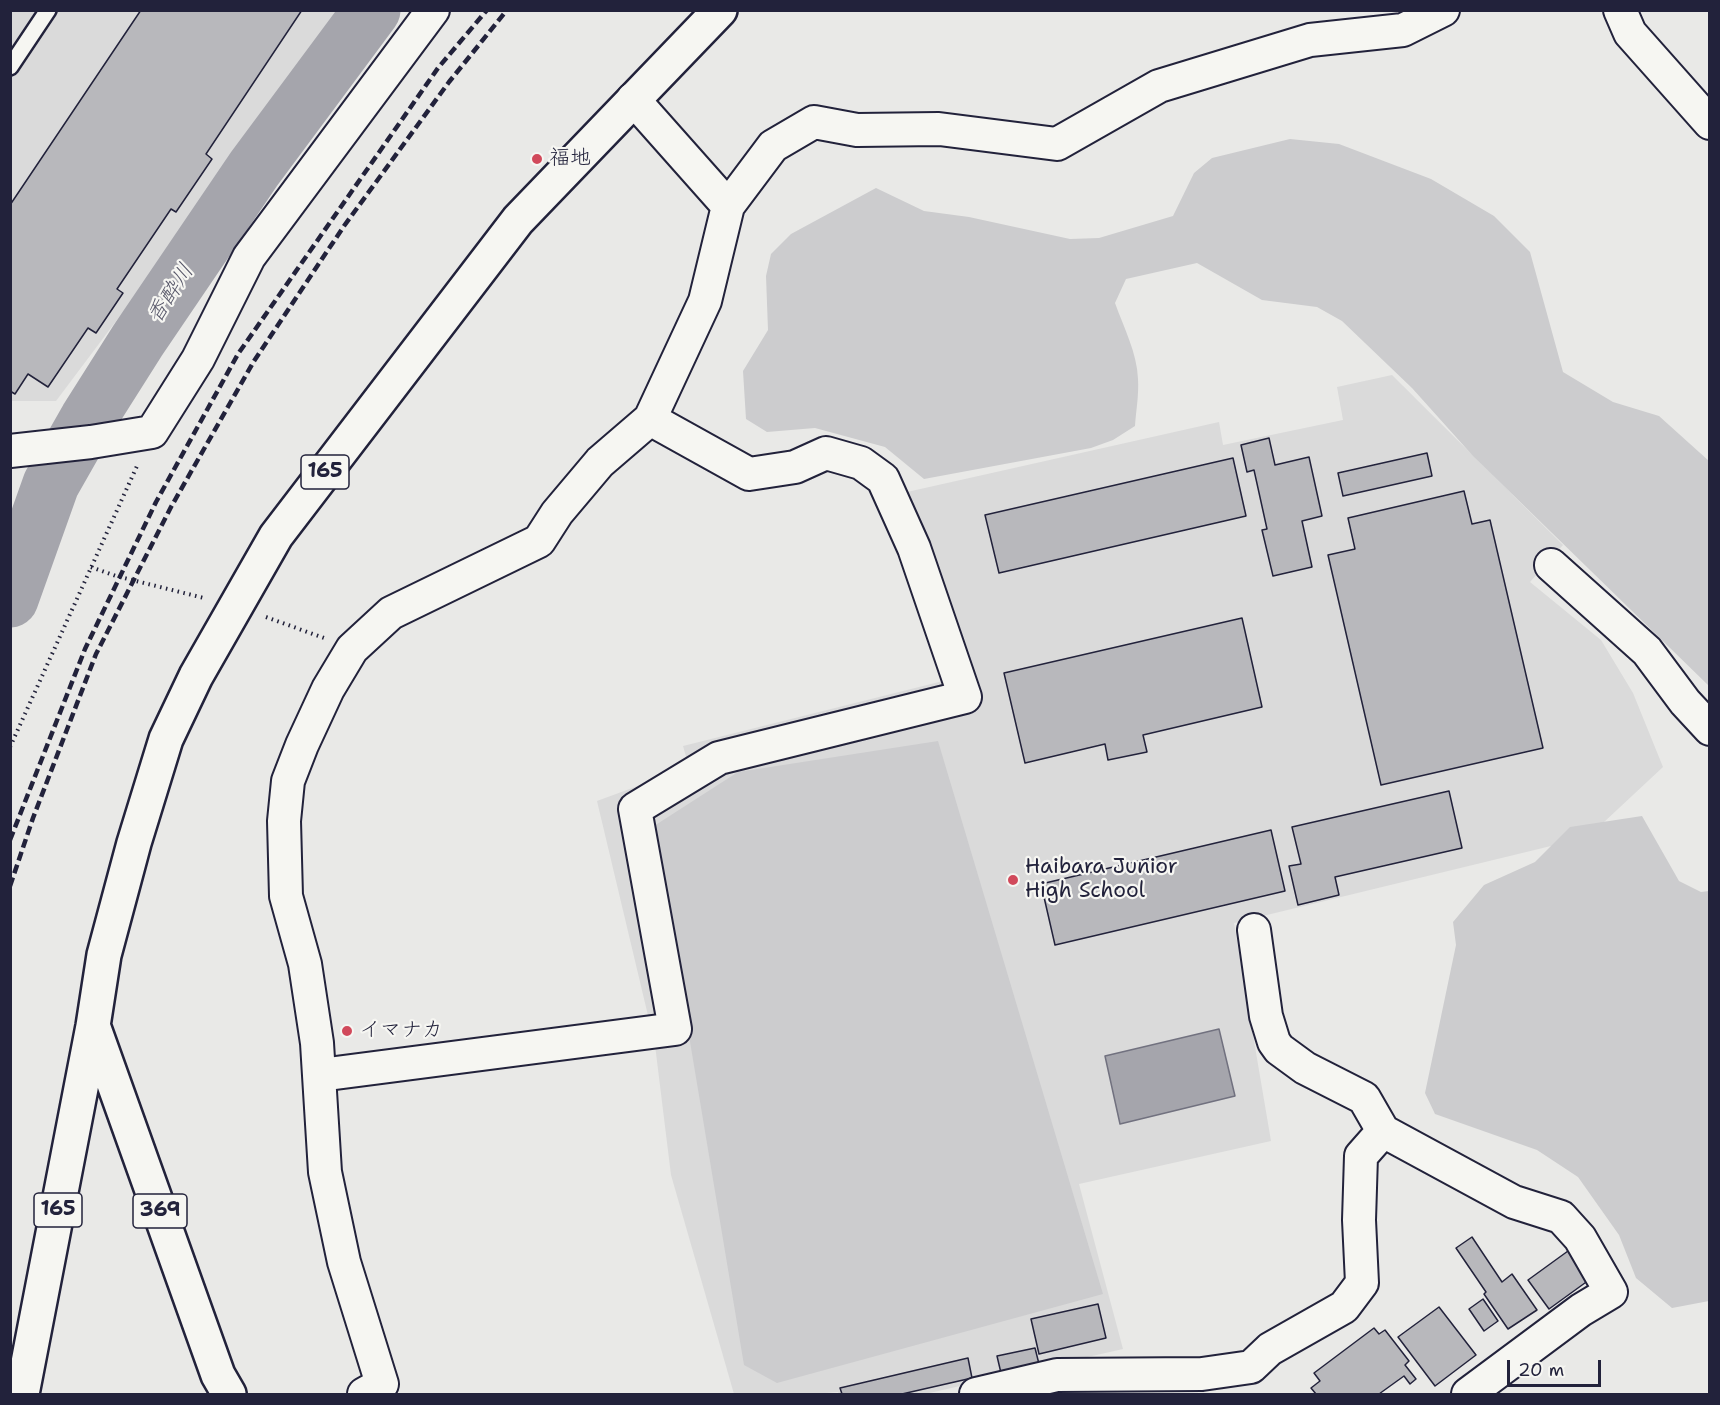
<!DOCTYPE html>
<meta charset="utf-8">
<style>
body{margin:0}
#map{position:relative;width:1720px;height:1405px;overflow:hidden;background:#e9e9e7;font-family:"Shantell Sans",sans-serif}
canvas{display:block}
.frame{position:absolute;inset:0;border:12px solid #22223b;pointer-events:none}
.scale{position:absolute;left:1507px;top:1360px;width:94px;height:27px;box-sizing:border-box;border:3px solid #22223b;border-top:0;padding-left:8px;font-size:18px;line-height:21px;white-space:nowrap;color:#22223b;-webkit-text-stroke:4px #f6f6f2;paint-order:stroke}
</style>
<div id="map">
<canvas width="1720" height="1405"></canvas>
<div class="frame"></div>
<div class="scale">20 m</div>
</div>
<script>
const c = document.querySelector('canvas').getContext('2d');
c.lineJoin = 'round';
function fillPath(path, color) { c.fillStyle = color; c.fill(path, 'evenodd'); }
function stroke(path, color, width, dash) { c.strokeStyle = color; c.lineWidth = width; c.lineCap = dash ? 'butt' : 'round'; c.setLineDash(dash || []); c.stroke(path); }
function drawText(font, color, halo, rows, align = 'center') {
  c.font = font + ' "Shantell Sans","Klee One",sans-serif'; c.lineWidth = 4.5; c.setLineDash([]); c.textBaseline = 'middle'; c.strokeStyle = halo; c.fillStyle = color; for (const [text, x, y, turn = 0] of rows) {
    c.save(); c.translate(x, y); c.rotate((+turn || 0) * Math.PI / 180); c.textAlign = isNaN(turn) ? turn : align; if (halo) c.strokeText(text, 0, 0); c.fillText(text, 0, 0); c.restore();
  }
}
fillPath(new Path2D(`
 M11,11H349L56,401H11Z
 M1392,375L1563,545L1530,582L1601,640L1633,693L1663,767L1588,837L1234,923L1271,1141L1079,1184L1123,1349L925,1394H839L838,1392L813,1394H734L671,1175L655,1045L597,801L689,767L683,746L967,675L907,492L1219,422L1223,445L1343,420L1337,387Z`), '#dadada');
fillPath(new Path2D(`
 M1290,139L1339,144L1431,179L1494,216L1530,252L1563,372L1613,402L1659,416L1709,461V686L1473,456L1412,388L1342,321L1317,307L1262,300L1197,263L1126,279L1115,303C1124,328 1137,353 1138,379C1139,395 1136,411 1135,426L1113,440L1091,448L924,479L885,447L815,428L767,432L746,419L743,371L768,330L766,276L771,254L791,234L876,188L924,211L969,217L1070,239L1099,238L1173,216L1194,173L1212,158Z
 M938,741L1103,1294L777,1383L744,1365L654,826L738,772Z
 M1642,816L1679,881L1701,892L1709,891V1301L1672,1308L1636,1278L1619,1235L1578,1177L1537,1150L1435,1114L1425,1093L1456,945L1453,922L1484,885L1535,862L1570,827Z`), '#ccccce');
const water = new Path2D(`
 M1219,1029L1235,1096L1120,1124L1105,1056Z`);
fillPath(water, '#a5a5ac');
stroke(water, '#71717f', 1.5);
stroke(new Path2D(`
 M10,599L51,484L88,419L138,340L254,169L372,10`), '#a5a5ac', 57);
const building = new Path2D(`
 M141,10H302L206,154L212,159L176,212L171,209L117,289L123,293L96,333L88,328L48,387L28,374L15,394L10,391V205Z
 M1269,438L1275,465L1309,457L1322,516L1302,521L1312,567L1273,576L1262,530L1267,529L1254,470L1247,472L1241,445Z
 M1427,453L1432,476L1343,496L1338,473Z
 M1233,458L1246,516L999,573L985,515Z
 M1464,491L1472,524L1490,520L1543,748L1381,785L1328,555L1355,549L1348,518Z
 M1242,618L1262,707L1143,735L1147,752L1108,760L1105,744L1025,763L1004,673Z
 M1449,791L1462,848L1335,877L1339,895L1298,905L1289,866L1301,864L1292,827Z
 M1271,830L1285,891L1055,945L1041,884Z
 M1472,1237L1502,1282L1512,1274L1537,1310L1508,1329L1484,1294L1486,1292L1456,1248Z
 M1568,1251L1589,1280L1549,1309L1528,1280Z
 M1483,1299L1498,1321L1484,1331L1469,1309Z
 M1098,1304L1106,1338L1039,1354L1031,1319Z
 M1439,1307L1476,1355L1435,1386L1398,1337Z
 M1374,1328L1379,1334L1385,1330L1409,1361L1405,1365L1416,1379L1410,1384L1404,1376L1379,1394H1316L1311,1388L1320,1381L1314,1373Z
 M1035,1348L1039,1364L1001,1373L997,1356Z
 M968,1358L972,1378L902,1394H842L840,1388Z`);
fillPath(building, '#b8b8bc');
stroke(building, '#22223b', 1.5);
const service = new Path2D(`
 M10,67L48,10`);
const minor = new Path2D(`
 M1620,10L1630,33L1710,123
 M633,99L728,206
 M10,451L91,442L152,432L198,359L249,257L433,10
 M1551,565L1647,651L1685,702L1710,729
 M1254,930L1266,1016L1274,1042L1279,1049L1305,1068L1364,1098L1383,1131L1514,1202L1561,1217L1580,1238L1611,1292L1581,1310L1468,1394
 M320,1075L675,1029L635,809L719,758L965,697L914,548L883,479L861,463L826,453L795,467L749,474L650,419
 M364,1394L382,1384L344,1262L325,1172L317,1043L305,964L286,896L284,821L288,781L302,745L328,689L352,649L391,613L539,541L557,513L600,462L650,419L705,301L728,206L773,146L814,122L857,130L939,129L1057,144L1159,86L1310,40L1403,30L1443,10
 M976,1394L1057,1375L1202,1374L1251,1367L1270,1349L1344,1307L1362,1283L1359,1220L1361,1156L1383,1131`);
const trunk = new Path2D(`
 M94,1028L218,1375L229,1394
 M22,1394L93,1026L104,955L134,843L166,739L196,676L276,536L518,220L720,10`);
stroke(service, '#22223b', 20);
stroke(minor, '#22223b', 36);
stroke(trunk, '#22223b', 38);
stroke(new Path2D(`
 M91,567L116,576L204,598
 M266,617L324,638
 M10,747L137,466`), '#22223b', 4, [1.5, 4.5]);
stroke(service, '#f6f6f2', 15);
stroke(minor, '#f6f6f2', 32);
stroke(trunk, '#f6f6f2', 33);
stroke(new Path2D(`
 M10,840L85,649L156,502L238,354L438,68L487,10
 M10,886L33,818L96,654L171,507L254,361L344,226L449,82L507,10`), '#22223b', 4.5, [9, 4.5]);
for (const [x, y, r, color] of [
 [537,159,6,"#d1495b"],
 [1013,880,6,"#d1495b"],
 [347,1031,6,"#d1495b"]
]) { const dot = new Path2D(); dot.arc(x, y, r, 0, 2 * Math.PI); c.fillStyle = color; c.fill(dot); stroke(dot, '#f6f6f2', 2); }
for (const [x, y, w] of [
 [325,472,48],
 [58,1210,48],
 [160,1211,54]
]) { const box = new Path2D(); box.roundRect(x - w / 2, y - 17, w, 34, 4.5); c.fillStyle = '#f6f6f2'; c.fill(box); stroke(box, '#22223b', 1.5); }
drawText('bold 20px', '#22223b', null, [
 ["165",325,472],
 ["165",58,1210],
 ["369",160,1211]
]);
drawText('21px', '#22223b', '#f6f6f2', [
 ["福地",549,159],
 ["Haibara Junior",1025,868],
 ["High School",1025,892],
 ["イマナカ",359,1031]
], 'left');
drawText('italic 22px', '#565668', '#f6f6f2', [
 ["香酔川",171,294,-57]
]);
</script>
